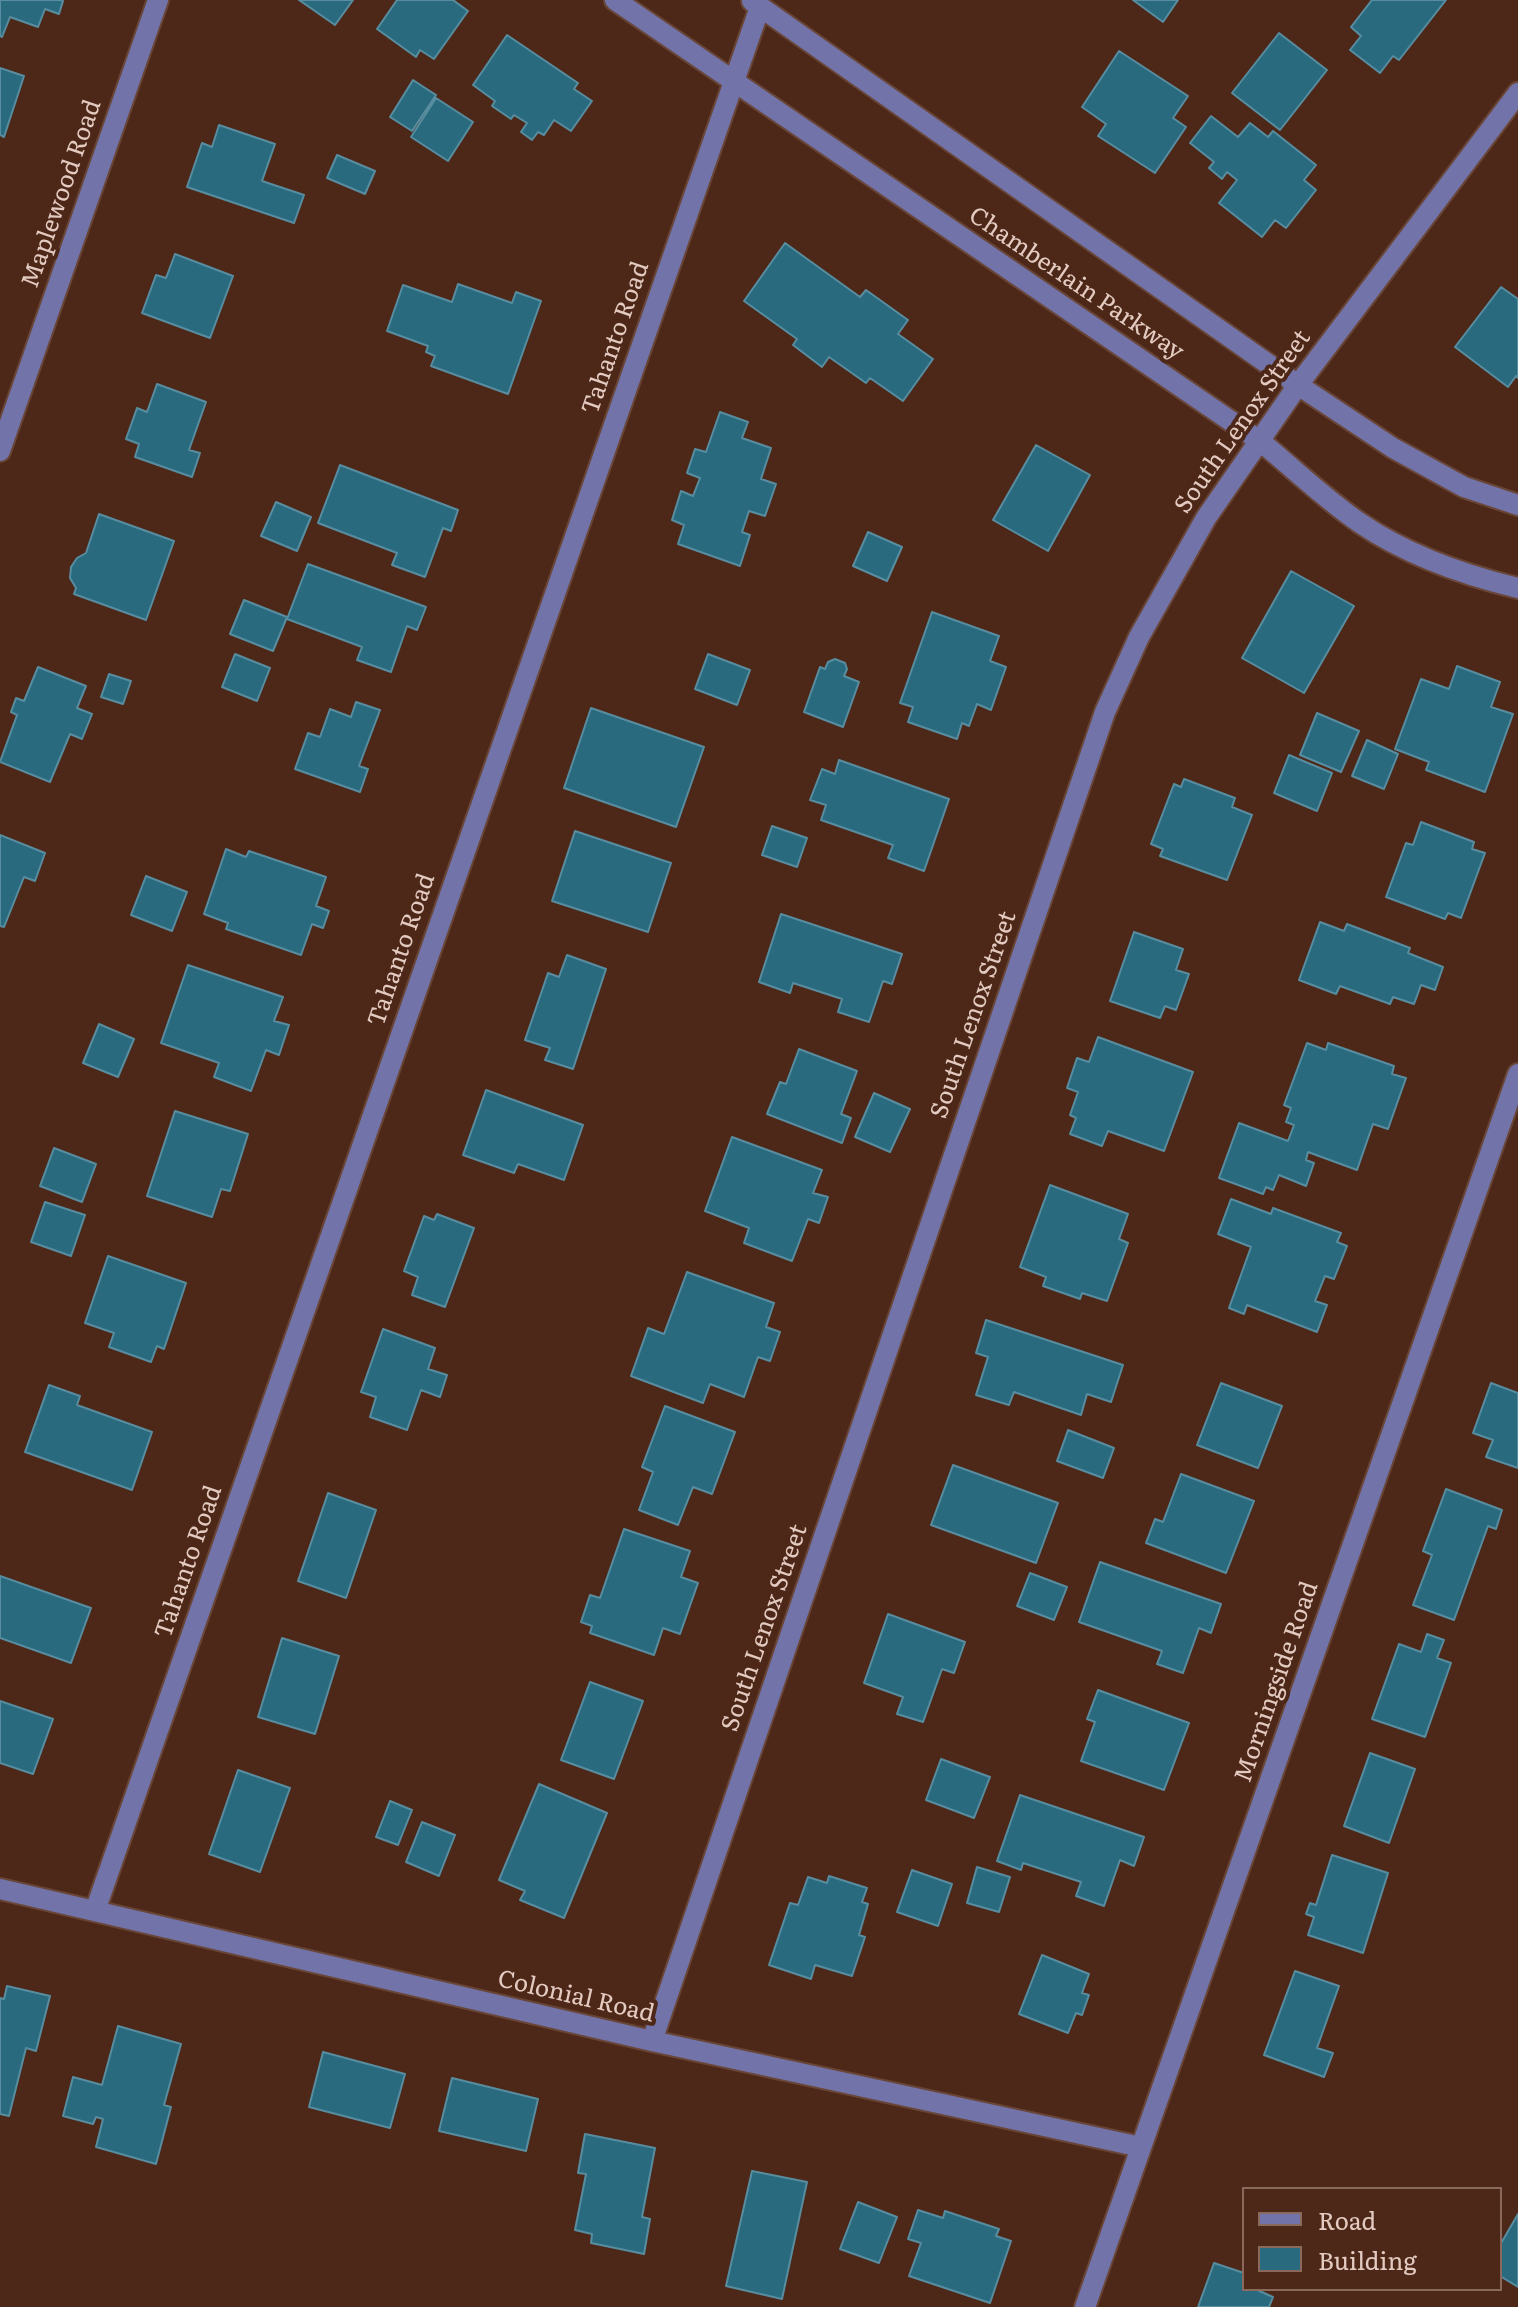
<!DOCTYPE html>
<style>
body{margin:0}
#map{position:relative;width:1518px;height:2307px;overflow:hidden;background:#4d2717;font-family:Literata,serif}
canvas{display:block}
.legend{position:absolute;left:1242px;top:2187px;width:260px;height:104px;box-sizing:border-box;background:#4d2717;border:2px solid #89695b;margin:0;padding:10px 14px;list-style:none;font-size:24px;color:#e4cbc1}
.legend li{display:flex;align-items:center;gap:16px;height:40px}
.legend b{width:40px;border:2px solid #89695b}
</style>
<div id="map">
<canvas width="1518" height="2307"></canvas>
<ul class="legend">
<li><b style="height:10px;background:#7273a9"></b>Road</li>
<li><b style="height:22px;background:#296a7e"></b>Building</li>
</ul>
</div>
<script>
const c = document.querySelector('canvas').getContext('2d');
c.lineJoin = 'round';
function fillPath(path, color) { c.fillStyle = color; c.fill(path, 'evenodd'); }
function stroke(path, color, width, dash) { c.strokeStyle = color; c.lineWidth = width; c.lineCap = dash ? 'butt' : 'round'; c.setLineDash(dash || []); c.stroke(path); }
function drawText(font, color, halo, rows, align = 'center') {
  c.font = font + ' Literata,serif'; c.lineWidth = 8; c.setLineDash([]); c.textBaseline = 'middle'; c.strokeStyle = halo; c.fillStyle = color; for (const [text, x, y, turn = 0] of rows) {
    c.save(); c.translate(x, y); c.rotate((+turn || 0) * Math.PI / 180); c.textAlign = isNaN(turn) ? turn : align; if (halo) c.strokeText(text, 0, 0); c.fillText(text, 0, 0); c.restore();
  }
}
const building = new Path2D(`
 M0,0H60L63,1L59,14L45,9L38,27L10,17L2,37L0,36Z
 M299,0H353L335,25Z
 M397,0H453L468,11L434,59L420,50L416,57L377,29Z
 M1133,0H1178L1163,22Z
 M1372,0H1446L1399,60L1393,56L1380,73L1350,50L1361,36L1351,27Z
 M1279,33L1327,70L1280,130L1232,93Z
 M507,35L578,83L574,89L592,101L571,131L554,120L544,135L538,132L532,140L521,132L527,123L514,115L511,119L492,106L495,101L473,85Z
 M1119,51L1188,96L1173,118L1186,127L1155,173L1098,136L1106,124L1082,107Z
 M0,68L24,76L4,137L0,135Z
 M413,80L436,95L412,131L390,117Z
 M436,98L473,122L448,161L411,137Z
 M1211,116L1238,137L1250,123L1268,137L1273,131L1316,165L1304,180L1316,190L1286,228L1275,220L1262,237L1219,203L1237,180L1227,172L1222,179L1209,168L1214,162L1190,143Z
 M219,125L275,144L262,181L304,195L294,223L187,187L202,143L212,147Z
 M337,155L375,171L365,194L327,178Z
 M785,243L860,297L866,290L908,320L898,334L933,359L903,401L870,378L866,383L829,357L822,367L793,345L797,339L744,301Z
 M175,254L233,276L210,338L142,313L156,275L166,278Z
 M458,284L512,303L516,292L541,301L508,394L431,366L435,356L426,352L428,346L387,331L403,285L452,302Z
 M1501,287L1518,299V378L1516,376L1508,387L1455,347Z
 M157,384L206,402L189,450L200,453L192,477L135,457L139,444L126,439L137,408L147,412Z
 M720,412L748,422L742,438L771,448L761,479L776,484L765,516L749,511L742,532L750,535L740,566L678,544L684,525L672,520L681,491L693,496L700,478L687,473L695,449L706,452Z
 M1036,445L1090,475L1048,551L993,520Z
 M340,465L458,510L451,531L443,528L425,577L392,565L397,553L318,523Z
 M276,502L311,517L297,551L261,536Z
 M99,514L174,541L146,620L74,594L76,588L70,578L71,567L77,558L86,553Z
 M868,532L902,547L887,581L853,566Z
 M308,564L426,607L417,630L407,626L391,672L357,660L362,647L287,619Z
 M1291,571L1354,606L1304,693L1242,658Z
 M244,600L287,617L273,651L230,634Z
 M932,612L999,636L990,661L1006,667L991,710L977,704L969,726L962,723L957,739L908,722L913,707L900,703Z
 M235,654L270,668L257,701L222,687Z
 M708,654L750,670L737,705L695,689Z
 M835,659L845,663L847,669L844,676L859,682L843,727L804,712L820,667L825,669L828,662Z
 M1457,666L1500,682L1491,707L1513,714L1485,792L1426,770L1429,762L1395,749L1421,679L1449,689Z
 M38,667L86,686L77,708L92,714L82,739L70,734L50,782L0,762L17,715L11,712L16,698L24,701Z
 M109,674L131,681L123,704L101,697Z
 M356,702L380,710L359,766L368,769L360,792L295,769L308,733L320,737L330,709L351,717Z
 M591,708L704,747L676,827L564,788Z
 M1317,713L1359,731L1341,772L1300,755Z
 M1367,740L1398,754L1384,789L1352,776Z
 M1289,755L1332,773L1317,811L1274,793Z
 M839,760L949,799L924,871L888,858L893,845L821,820L826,805L810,800L822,769L835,774Z
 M1184,779L1235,798L1232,807L1252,815L1227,880L1160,856L1163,849L1151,844L1174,784L1181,787Z
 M1421,822L1474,842L1472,849L1485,853L1461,918L1448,913L1445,919L1386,897L1406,843L1413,845Z
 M772,826L807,838L797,867L762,855Z
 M575,831L671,863L648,932L552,901Z
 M0,835L45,853L35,881L24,877L4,927L0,926Z
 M226,849L246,857L249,851L326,877L316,906L329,911L323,928L312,924L301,955L226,929L228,923L204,914Z
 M146,876L187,892L172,931L131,915Z
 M781,914L902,954L892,984L883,981L869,1022L838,1012L842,999L793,983L790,993L759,982Z
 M1320,922L1344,931L1347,924L1410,948L1408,953L1443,967L1435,990L1421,985L1414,1004L1393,997L1390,1004L1340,986L1336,994L1299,980Z
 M1134,932L1183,949L1176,970L1189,974L1176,1010L1165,1006L1160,1018L1110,1001Z
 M567,955L606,969L573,1069L545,1060L550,1048L525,1040L548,973L559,977Z
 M188,965L283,997L274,1021L289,1025L279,1055L266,1050L251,1091L214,1077L219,1063L161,1043Z
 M99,1024L134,1039L118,1077L83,1063Z
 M1098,1037L1193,1072L1164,1151L1108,1131L1102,1146L1070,1134L1076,1118L1070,1115L1078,1092L1067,1088L1077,1058L1089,1062Z
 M1307,1043L1326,1050L1328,1043L1394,1066L1392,1074L1406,1078L1388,1129L1373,1124L1357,1170L1308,1152L1306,1160L1314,1163L1306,1186L1279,1175L1273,1190L1266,1187L1263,1194L1219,1178L1239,1123L1288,1141L1294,1125L1286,1122L1291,1108L1284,1105Z
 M799,1049L857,1071L841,1114L851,1118L842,1143L767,1114L780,1082L786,1084Z
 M486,1090L583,1125L564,1180L518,1164L514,1173L463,1155Z
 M874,1093L910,1109L890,1152L855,1137Z
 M175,1111L248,1134L230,1191L221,1189L212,1217L147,1196Z
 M732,1137L822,1170L813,1193L828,1197L819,1223L808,1219L792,1261L744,1243L749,1228L705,1211Z
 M54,1148L96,1164L82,1202L40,1186Z
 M1050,1185L1128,1214L1119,1239L1128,1243L1107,1301L1082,1293L1080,1299L1043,1286L1046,1277L1020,1267Z
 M1231,1199L1271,1214L1273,1208L1341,1233L1337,1242L1347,1246L1334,1279L1325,1276L1315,1301L1327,1305L1317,1332L1247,1305L1244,1314L1229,1308L1251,1247L1218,1234Z
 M45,1202L85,1215L71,1256L31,1242Z
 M437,1214L474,1228L445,1307L412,1295L418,1277L404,1271L424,1216L434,1220Z
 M108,1256L186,1283L164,1349L157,1346L151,1362L109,1347L114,1333L85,1323Z
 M687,1272L774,1303L766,1327L780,1332L770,1361L758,1357L744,1397L710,1384L703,1403L631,1376L648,1328L664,1334Z
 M986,1320L1123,1365L1111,1402L1087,1394L1081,1415L1014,1392L1009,1405L976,1395L988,1357L976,1353Z
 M383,1329L435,1348L428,1369L447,1375L440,1397L421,1390L407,1430L370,1417L376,1397L361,1392Z
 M1221,1383L1282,1406L1258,1468L1197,1445Z
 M1491,1383L1518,1393V1468L1486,1457L1493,1440L1473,1433Z
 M49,1385L80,1396L77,1405L152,1432L132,1490L25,1452Z
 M665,1406L735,1432L712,1494L693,1487L678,1525L639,1510L653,1472L642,1467Z
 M1068,1430L1114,1448L1103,1478L1057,1461Z
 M953,1465L1058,1503L1036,1563L931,1525Z
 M1181,1474L1254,1501L1226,1573L1146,1543L1155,1519L1163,1522Z
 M1446,1489L1502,1510L1496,1529L1488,1526L1454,1620L1413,1605L1432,1555L1423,1551Z
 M328,1493L376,1510L346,1598L298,1581Z
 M624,1529L690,1551L681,1577L698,1583L680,1634L663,1628L654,1655L590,1633L592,1626L581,1622L590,1595L600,1598Z
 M1100,1562L1221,1604L1211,1633L1199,1628L1183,1673L1157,1664L1162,1651L1079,1622Z
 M1030,1573L1067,1587L1054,1620L1017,1606Z
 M0,1576L91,1608L71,1663L0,1638Z
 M888,1614L965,1642L954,1673L942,1669L923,1722L897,1714L903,1697L864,1683Z
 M1427,1634L1444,1640L1437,1658L1451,1663L1425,1737L1372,1719L1399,1644L1421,1652Z
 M282,1638L339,1656L315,1734L258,1717Z
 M590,1682L643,1701L614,1779L561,1760Z
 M1098,1690L1189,1723L1164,1790L1081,1761L1095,1722L1087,1719Z
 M0,1701L53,1719L33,1774L0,1763Z
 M1370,1753L1415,1769L1389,1843L1344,1826Z
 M941,1759L990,1777L974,1818L926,1800Z
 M238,1770L290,1788L260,1872L209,1854Z
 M539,1784L607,1813L564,1918L520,1900L525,1891L499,1880Z
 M1020,1795L1144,1837L1134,1866L1120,1860L1104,1906L1076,1896L1081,1882L1023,1863L1021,1870L997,1861Z
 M390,1801L412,1810L398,1845L376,1837Z
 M422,1822L455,1835L439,1876L406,1862Z
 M1332,1855L1388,1873L1363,1953L1308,1935L1314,1917L1306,1914L1310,1903L1316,1905Z
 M977,1867L1010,1877L999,1912L967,1903Z
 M912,1870L952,1884L938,1926L897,1912Z
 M829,1876L867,1888L862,1902L868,1904L859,1935L865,1937L852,1976L815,1965L811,1979L769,1965L790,1903L798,1905L808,1877L827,1883Z
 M1042,1955L1089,1974L1082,1993L1089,1995L1082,2015L1076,2013L1068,2033L1019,2014Z
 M1295,1971L1339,1986L1317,2048L1333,2053L1324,2077L1264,2055Z
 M7,1986L50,1996L36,2051L26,2048L9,2116L0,2114V1998L4,1999Z
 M118,2026L181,2044L164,2105L171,2107L156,2164L96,2147L103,2119L96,2117L93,2124L63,2116L73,2077L102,2085Z
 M323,2052L405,2074L390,2128L309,2107Z
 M452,2078L538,2099L526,2151L439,2131Z
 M585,2134L655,2148L642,2217L650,2219L644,2254L591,2243L592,2234L575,2230L586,2174L578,2173Z
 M752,2171L807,2182L782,2299L726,2286Z
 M858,2202L897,2217L879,2263L840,2249Z
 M918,2210L943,2218L945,2211L999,2229L996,2236L1011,2241L990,2303L909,2276L921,2243L908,2239Z
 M1518,2214V2287L1500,2276V2245Z
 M1214,2263L1244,2273V2289H1255L1273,2297L1269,2307H1198Z`);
fillPath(building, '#296a7e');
stroke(building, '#588da0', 2);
const minor = new Path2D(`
 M615,0L1260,441C1293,468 1325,499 1360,523C1407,555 1464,575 1518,588
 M752,1L1298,385L1393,448L1464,487L1518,505
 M0,451L158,0
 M0,1889L652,2041L1141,2147
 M95,1911L760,7
 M652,2041L1105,712L1139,637L1206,518L1298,385L1518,93
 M1085,2307L1518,1074`);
stroke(minor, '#684536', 24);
stroke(minor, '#7273a9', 20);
drawText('24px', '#e4cbc1', '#4d2717', [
 ["Maplewood Road",62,194,-71],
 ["Chamberlain Parkway",1076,284,34],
 ["Tahanto Road",616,338,-71],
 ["South Lenox Street",1243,422,-55],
 ["Tahanto Road",402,950,-71],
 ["South Lenox Street",974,1015,-71],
 ["Tahanto Road",189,1562,-71],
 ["South Lenox Street",765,1628,-71],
 ["Morningside Road",1277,1682,-71],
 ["Colonial Road",576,1997,13]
]);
</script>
